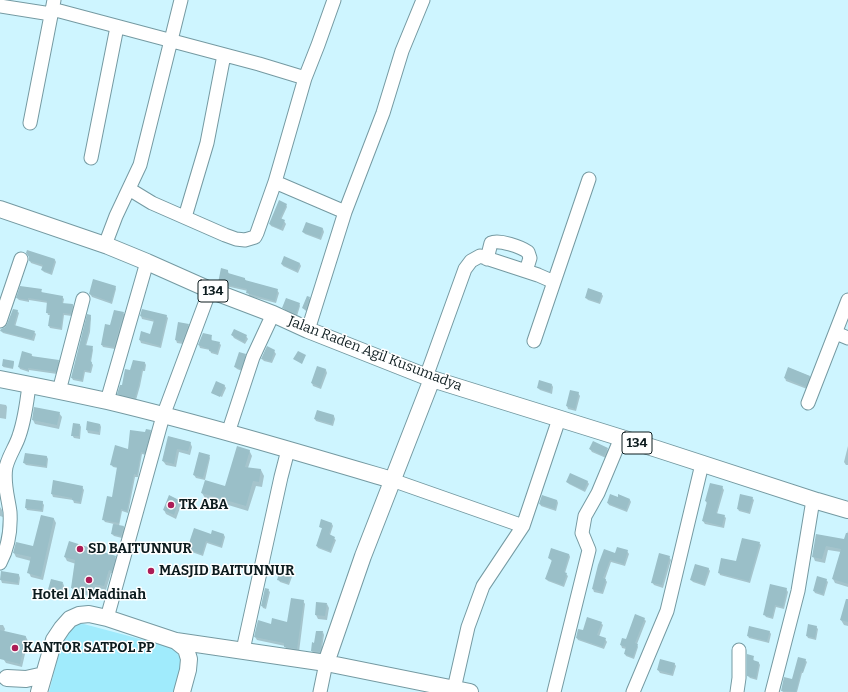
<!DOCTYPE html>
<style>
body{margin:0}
canvas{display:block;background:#cef5ff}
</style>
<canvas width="848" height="692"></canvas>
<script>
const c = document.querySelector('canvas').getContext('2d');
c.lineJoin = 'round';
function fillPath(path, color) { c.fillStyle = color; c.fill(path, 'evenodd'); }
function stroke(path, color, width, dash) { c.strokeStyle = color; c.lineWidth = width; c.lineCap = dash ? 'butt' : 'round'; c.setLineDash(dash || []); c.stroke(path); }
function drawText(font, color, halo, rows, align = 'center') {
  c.font = font + ' Bitter,serif'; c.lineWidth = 3; c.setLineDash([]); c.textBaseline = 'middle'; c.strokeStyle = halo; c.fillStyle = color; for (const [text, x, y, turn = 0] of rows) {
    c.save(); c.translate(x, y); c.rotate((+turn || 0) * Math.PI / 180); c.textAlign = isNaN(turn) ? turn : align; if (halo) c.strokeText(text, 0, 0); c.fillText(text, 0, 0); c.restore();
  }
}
fillPath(new Path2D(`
 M80,623L174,648L183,662L175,692H49L65,629Z`), '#a0ebfc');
fillPath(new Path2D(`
 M286,204L287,207L281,220L284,221L286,224L283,231L271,226L270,224Z
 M323,229L324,232L321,240L305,234L303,232Z
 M55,260L56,262L52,275L44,272L42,270L43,267L31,263L30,261Z
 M282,264H300L301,266L298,273L283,266Z
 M228,271L229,275L245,279L246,281L277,290L279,293L276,303L249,296L248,291L221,285L219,283Z
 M115,286L116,289L112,304L92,297L90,294Z
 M41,290L42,293L62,297L64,299L63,304L73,305L74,307L72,316L64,315L62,330L50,328L49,326L51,315H48L47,312L48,303L29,300V302L19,300L17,298Z
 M601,293L603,296L600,304L588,300L586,298Z
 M309,298L311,300L307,312L303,308Z
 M299,303L300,306L297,316L285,310L284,308Z
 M142,310L166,316L168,318L161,348L141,343L140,340L142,333L151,335L155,322L142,319L141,316Z
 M17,311L19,313L15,327L34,332L36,334L34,341L3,333L1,331L6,328Z
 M124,313L125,316L115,349L103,347L102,345L110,327Z
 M88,315H90L91,318L90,332L86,346L92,347L93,350L91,362L93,365L91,373L85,372L83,382L73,380L72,378Z
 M179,323L188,325L190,327L183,344L177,343L176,340Z
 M232,335L246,336L248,339L245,344L234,338Z
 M211,336L212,341L219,343L221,345L218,355L211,353L210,350L200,348L199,345Z
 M274,351L276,354L272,363L264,361L262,359Z
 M31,354L33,357L58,361L60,363L57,374L29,370V372L20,369L19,367Z
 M245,355L246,357L242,371L237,369L235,367Z
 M4,361L14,362L13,369L3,367Z
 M145,363L146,365L145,371H143L140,386L136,400L120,396L118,394L131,371Z
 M318,367L326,370L327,373L321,389L313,386L312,383Z
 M789,368L809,376L811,379L807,389L786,381L785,378Z
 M224,385L226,388L222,397L212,392V394V393Z
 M552,385L553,387L552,394L540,390L538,388Z
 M571,391L578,393L580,396L576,411L568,409L567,406Z
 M0,404L6,405L7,407L6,419L0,418Z
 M318,411L334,416L335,419L333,426L316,421L315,419Z
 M59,413L62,417L59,429L35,424L33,420Z
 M88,423L100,424L101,427L100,435L88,433L87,430Z
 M80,425L81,427L80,439L74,438L72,435Z
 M150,431L152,433L146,455L142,454L138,477H135L128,513L122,511L119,526L124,527L125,529L122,538L114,536L112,534L114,524L105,522L103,519L113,498L118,468L113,467L111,464L129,450L146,433Z
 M169,437L190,442L192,447L190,455L179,452L176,467L166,465L163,461Z
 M848,446V465H846L844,462Z
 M607,448L608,451L606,458L592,452L590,449Z
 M249,450L252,456L248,468L261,470L264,476L262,487L256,486L248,511L205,498L202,493L226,488Z
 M209,456L210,458L205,480L196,478L194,475Z
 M47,457L48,459L47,468L26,465L24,463Z
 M587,481L589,484L585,492L569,484L567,482Z
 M82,487L84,490L81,504L74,503L73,500L53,497L52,494Z
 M722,487L724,490L717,514L724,516L726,518L724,528L705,524L703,521L707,504L706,501Z
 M618,498L630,500L631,502L627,512L609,505L608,503Z
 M752,498L754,500L750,514L739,511L738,509Z
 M557,500L558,503L556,511L541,506L540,504Z
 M178,501L181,505L176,519L166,514L164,510Z
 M42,502L44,505L43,512L27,510L26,508Z
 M0,507L2,510L3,517L0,516Z
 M41,516L54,519L56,523L43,580L31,577L29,573L31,561L16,557L14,553L34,548Z
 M332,524L333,526L330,535L336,540L331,553L318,548L317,546L323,529L320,527Z
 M848,531V587L835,583L833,579L841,552L828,550L825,563L815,561L813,556L817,535L845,541Z
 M224,535L225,537L222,548L207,543L203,556L189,551L188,548L211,536Z
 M759,543L761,545L750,583L720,575L719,572L737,562Z
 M627,551L629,554L625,566L611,562L605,579L607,582L603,594L594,592L593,589L599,565L615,555Z
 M569,554L570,557L565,573L568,576L564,587L548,581L546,579L552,561L549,558Z
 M65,557H115L117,561L114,574L111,573L106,590L95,587L92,597L75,592L72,588L76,564L67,561Z
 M669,557L671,560L663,588L654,585L652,582Z
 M708,568L710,571L705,586L693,582L691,580Z
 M291,571L293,574L289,585L280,582L278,579Z
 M19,575L20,578L19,585L2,583L1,580Z
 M826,580L828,582L824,596L815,593L814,591Z
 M63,583L64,586L61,599L49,595L48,593Z
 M786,589L788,592L784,609L776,607L773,619L766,617L764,614Z
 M268,590L270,592L266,609L263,608L262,606Z
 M303,601L305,604L299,652L287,651L285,646L257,640L255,637L272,625L288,623Z
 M327,604L329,608L327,620L318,619L316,615Z
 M848,608V626L844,625L841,620Z
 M644,619L646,621L637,644L638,647L634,659L626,656L625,654L626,649L622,648L621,645Z
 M601,623L603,625L599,637L605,639L607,642L604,649L578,640L577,638L584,632Z
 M0,625H3L5,629L4,632L26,637L28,641L22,667L6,663L4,660L0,647Z
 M816,627L818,629L816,640L808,638L807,636Z
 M769,631L771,634L769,643L749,638L748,636Z
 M323,632L324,635L321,655L313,653L312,651Z
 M753,657L754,662L759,663L760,665L757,680L750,678L748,676Z
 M805,660L807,662L803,673H802L797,692H783L782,691L792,680Z
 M674,663L676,666L673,676L660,673L658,670Z`), '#0003');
fillPath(new Path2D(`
 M279,200L287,204L280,218L285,220L281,229L269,224Z
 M306,222L323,228L320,238L302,232Z
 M27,250L55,259L51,273L41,270L43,265L29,261V257L26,253Z
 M284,256L300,263L297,271L281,264Z
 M221,268L228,270V273L245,278V280L278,289L275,301L246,293L247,289L218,283Z
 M93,279L116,286L111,302L89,294Z
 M20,286L42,289L41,292L63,296L62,303L73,304L71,314L63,313L61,328L48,326L50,313H46L47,301L28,298V300L16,298Z
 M588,288L602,293L599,302L585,298Z
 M307,296L310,297L306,310L302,308Z
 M286,298L300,303L296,314L282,308Z
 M13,309L18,310L14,325L35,331L32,339L0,331L1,329L5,327L7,324Z
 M142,309L167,315L160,346L139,340L141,331L150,334L154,320L140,316Z
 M114,310L124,312L114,347L101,345L105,324L110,325Z
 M87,314L91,315L89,329L85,345L93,346L90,361L92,362L90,371L84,370L82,380L71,378Z
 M178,322L189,324L182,342L175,340Z
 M234,329L247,335L244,342L231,335Z
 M203,333L212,335L211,340L220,342L217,353L209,351V349L198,345Z
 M267,346L275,350L271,361L261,359Z
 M22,351L32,354L31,356L59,360L56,372L28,368V370L18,367Z
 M298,351L306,355L302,364L293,359Z
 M239,352L246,354L241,369L234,367Z
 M3,359L14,361L13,368L2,366Z
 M133,360L145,362L144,370L142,369L139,384L135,398L117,394L120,385H122L125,369L130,370Z
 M317,366L326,369L320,387L311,383Z
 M788,367L810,376L806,387L784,378Z
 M539,380L552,384L550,392L537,388Z
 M216,381L225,385L220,397L211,393Z
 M570,390L579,392L575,409L566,406Z
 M34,407L60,412L57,425L32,420Z
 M317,410L334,415L332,424L314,419Z
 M87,421L100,424L99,432L86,430Z
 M73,423L80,424L79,436H71Z
 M146,429L151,430L145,453L141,452L137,475L134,474L127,511L121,509L119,523L102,520L107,496L112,497L117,467L110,465L115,445L128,449L130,430L145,432Z
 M168,436L191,442L188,451L177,449L174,464L162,461Z
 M593,441L608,448L604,456L589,449Z
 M237,446L250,450L245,467L261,469L259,482L253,481L246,506L201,493L205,480L225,486Z
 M199,452L210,455L203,478L193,475Z
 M25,453L47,456L46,466L23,463Z
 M570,473L588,481L584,490L566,482Z
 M53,480L83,486L80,502L72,500V498L51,494Z
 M710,483L723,486L716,513L725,515L722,526L702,521L707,502L705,501Z
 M610,494L618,497V494L630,499L626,510L607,503Z
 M740,494L753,497L749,512L737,509Z
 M169,495L179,500L174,515L163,510Z
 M542,495L557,500L555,509L539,504Z
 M26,499L43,501L42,510L25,508Z
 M41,515L54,518L41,577L27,573L31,557L13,553L16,542L33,546Z
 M321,519L332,523L329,534L335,537L330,551L316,546L322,528L319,527Z
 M113,524L124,526L121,536L111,534Z
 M194,528L211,534L212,530L224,534L221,546L206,541L202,554L187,549Z
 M846,533H848V584L832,579L841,549L826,546L822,559L812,557L816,534L844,539Z
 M742,538L760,542L749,581L718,573L721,558L736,561Z
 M69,541L116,556L112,571L109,570L104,586L93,584L90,594L71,588L75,560L64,557Z
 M617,547L628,550L624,564L610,560L603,578L606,579L602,592L592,589L598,565L604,549L615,553Z
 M551,548L569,554L564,572L567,573L563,585L545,579L552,560L548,558Z
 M659,553L670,556L662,585L651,583Z
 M695,564L709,568L704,584L690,580Z
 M281,567L292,571L288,583L277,580Z
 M1,571L19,574L18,583L0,580Z
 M817,576L827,579L823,594L813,591Z
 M51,579L63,582L59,597L47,593Z
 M770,584L787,588L783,607L775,605L772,617L763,615Z
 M265,588L269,589L265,607L261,606Z
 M291,598L304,600L297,649L284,647V643L254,637L258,620L271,624L272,618L287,622Z
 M846,599H848V622L840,620Z
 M316,602L327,603L325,616L315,615Z
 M635,614L645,618L635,643L638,644L633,657L624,654L626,647L620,645L622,638L626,639Z
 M587,617L602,622L597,635L606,638L603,647L576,638L578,629L583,630Z
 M808,624L817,626L815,638L806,636Z
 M749,626L770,631L767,641L747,636Z
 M0,630L26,636L20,664L0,659Z
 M316,631H323L320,652L311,651L312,642L314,643Z
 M747,654L754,656L753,660L759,662L756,678L747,676Z
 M798,657L806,659L803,672L801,671L796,692L781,691L784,677L792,679Z
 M660,659L675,663L672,674L657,670Z`), '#9abfc8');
const minor = new Path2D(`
 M334,0L318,45L305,78L275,182L345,212
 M0,6L51,14
 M52,9L259,64L305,78
 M30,123L54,0
 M91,158L117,27
 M129,189L152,203L225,235L236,239L245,240L255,237L257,233L275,182
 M185,217L207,143L224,55
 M105,245L116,216L140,165L181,0
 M487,259L491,243C499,239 521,247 528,252L530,258L526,271
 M0,321L21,259
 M308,330L345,212L383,113L402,51L423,0
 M836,333L848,338
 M534,341L554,282
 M426,377L465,269L471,261L480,256L538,275L554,282L589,179
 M59,391L83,299
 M107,401L147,262
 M808,403L848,300
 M228,433L253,357L273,314
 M392,480L523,526
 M0,563C8,548 11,529 10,512C8,497 3,482 6,467C9,455 16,446 19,436C25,419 27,402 29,385
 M107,618L163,416L210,290
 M243,650L281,477L288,450
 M454,689L468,627L483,586L523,526L559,419
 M320,692L326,663
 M554,692L589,550L582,533L585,516L598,493L621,438
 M633,692L667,611L702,464
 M737,692L739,678V650
 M772,692L798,591L813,500`);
const major = new Path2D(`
 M0,209L108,246L147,262L210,290L273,314L308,330L432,379L657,449L817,501L848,510
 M0,379C36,386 71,393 107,401C203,424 297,452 392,480
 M176,641L326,663L363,556L432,379
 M326,663L470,692
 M7,678L26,679L44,675
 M39,692L54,640L62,628L70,619L79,615L89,614L107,618L176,641L186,649L189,659L188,670L182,692`);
stroke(minor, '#759aa2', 15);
stroke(major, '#759aa2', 18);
stroke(minor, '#fff', 13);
stroke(major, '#fff', 16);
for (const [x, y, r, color] of [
 [171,505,4,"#ac1c56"],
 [80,549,4,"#ac1c56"],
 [151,571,4,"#ac1c56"],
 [89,580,4,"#ac1c56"],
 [15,648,4,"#ac1c56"]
]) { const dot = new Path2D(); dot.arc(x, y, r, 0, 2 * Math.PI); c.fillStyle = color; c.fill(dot); stroke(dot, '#fff', 1.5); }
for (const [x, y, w] of [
 [213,291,30],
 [637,443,30]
]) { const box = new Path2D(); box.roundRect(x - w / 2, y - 11, w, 22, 3); c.fillStyle = '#fff'; c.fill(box); stroke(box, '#0d1c1f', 1); }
drawText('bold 13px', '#0d1c1f', null, [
 ["134",213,291],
 ["134",637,443]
]);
drawText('14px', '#0d1c1f', '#fff', [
 ["Jalan Raden Agil Kusumadya",375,354,21]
]);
drawText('bold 14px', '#0d1c1f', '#fff', [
 ["TK ABA",179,505],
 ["SD BAITUNNUR",88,549],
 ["MASJID BAITUNNUR",159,571],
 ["Hotel Al Madinah",89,595,"center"],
 ["KANTOR SATPOL PP",23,648]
], 'left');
</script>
